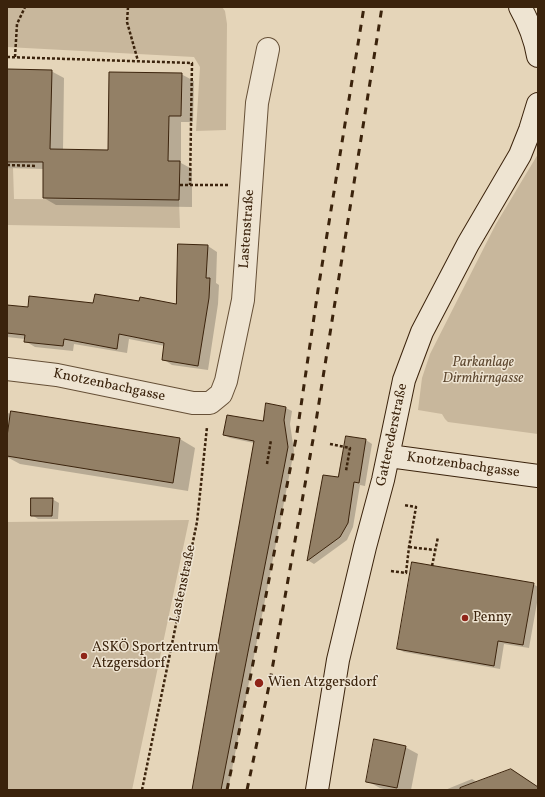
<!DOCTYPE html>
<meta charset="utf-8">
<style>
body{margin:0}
#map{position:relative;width:545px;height:797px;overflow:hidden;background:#e5d5b9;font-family:Vollkorn,serif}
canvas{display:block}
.frame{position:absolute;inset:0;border:8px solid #3b230c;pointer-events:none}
</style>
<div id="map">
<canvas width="545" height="797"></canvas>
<div class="frame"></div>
</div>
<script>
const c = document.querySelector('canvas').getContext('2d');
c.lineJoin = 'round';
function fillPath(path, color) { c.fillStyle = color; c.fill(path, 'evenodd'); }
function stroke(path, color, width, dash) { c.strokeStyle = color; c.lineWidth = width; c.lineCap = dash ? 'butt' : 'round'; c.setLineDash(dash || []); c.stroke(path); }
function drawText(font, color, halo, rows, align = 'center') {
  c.font = font + ' Vollkorn,serif'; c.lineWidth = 3; c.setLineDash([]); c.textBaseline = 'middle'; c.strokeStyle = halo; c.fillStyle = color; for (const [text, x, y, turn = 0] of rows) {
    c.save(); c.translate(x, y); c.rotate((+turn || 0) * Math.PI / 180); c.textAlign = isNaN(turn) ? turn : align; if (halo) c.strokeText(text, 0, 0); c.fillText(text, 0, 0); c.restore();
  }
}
fillPath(new Path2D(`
 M7,7H222L225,11L227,24L226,130L196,131L200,67L194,57L7,47Z
 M538,154V434L448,422L445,419L442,414L418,410L422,378L430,354L496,224Z
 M7,168H13L14,199L179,200L180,228L7,225Z
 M189,520L132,790H7V522Z`), '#c8b79c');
fillPath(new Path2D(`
 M7,70L51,71L64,78L63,150L109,151L181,74L194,81L193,122H181V163L192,169V207L56,205L44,198V169L7,168Z
 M208,246L217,252L216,283L219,285L218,304L208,370L172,365L163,359L165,346L129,339L127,353L74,344L73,351L35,347L25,341V339L7,337V306L29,308L140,302L177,306Z
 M267,404L286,408L292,411L290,424L294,451L228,790H193L254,443L230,438L224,435L264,422Z
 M7,413L180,439L195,448L188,491L20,464L7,457Z
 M347,437L366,440L372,444L365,486L360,485L353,527L347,540L314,564L309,561L324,476L339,479Z
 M52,499L59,503L58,519H38L32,515Z
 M533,584L538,587V597L529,648L504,644L500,669L404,652L398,649Z
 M405,747L418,754L411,790H388L380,788L367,781Z
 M511,770L538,787V790H445L472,779L477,782Z`), '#0003');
const building = new Path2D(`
 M7,69L52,70L50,149L108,150L109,72L182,73L181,116H169L168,161H180L179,200L43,198V162H7Z
 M178,244L208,245L206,278H210L209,298L198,366L162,360L164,343L119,334L117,349L64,339L63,346L24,342L25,335L7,333V305L28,307L29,296L93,303L95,294L139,301L140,297L176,304Z
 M266,403L286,407L284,420L288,447L284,468L221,790H192L254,441L223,435L227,415L263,421Z
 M11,411L180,438L173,483L7,456V437Z
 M346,436L366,439L359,483L354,482L348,523L340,537L307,561L323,475L338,477Z
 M31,498H53L52,516H31Z
 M412,562L534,583L523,645L498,641L494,666L397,649Z
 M374,739L406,746L397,788L366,782Z
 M511,769L538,787V790H460V788Z`);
fillPath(building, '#938066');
stroke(building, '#3b230c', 1);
const street = new Path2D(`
 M7,369L57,375L193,403H210L221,394L226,381L243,300L257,103L268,49`);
const secondary = new Path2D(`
 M520,7C529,23 535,38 538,56
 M389,456L538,476
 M317,790L338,660L365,547L383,480L404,380L422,332L468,244L520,155L530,130L538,104`);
stroke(street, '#665037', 24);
stroke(secondary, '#3b230c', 24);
stroke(new Path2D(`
 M128,7L127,22L138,61
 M7,57L192,63L190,185
 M15,57L17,24L25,7
 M7,165L37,166
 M180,185H228
 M330,444L350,448L346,471
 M267,464L271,440
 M409,547L435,550
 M432,566L438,537
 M391,571L406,573L409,547L416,507L404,505
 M142,790L197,522L207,427`), '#3b230c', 2.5, [3, 2]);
stroke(street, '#eee4d2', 22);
stroke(secondary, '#eee4d2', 22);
stroke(new Path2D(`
 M227,790L250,679L297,433L318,290L364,7
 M247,790L270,681L314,434L382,7`), '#3b230c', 3, [7, 7]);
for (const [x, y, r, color] of [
 [465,618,4,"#8f2418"],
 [84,656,4,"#8f2418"],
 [259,683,5,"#8f2418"]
]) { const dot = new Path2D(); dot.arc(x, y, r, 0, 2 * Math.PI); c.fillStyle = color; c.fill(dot); stroke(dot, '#eee4d2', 1.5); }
drawText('14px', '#3b230c', '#eee4d2', [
 ["Lastenstraße",248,229,-86],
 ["Knotzenbachgasse",109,386,12],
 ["Gatterederstraße",393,435,-78],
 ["Knotzenbachgasse",463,466,8],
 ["Lastenstraße",184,584,-78]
]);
drawText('italic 14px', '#5e4830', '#eee4d2', [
 ["Parkanlage",483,363],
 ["Dirmhirngasse",483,379]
]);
drawText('14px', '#3b230c', '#eee4d2', [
 ["Penny",473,618],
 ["ASKÖ Sportzentrum",92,648],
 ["Atzgersdorf",92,664],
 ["Wien Atzgersdorf",268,683]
], 'left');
</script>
